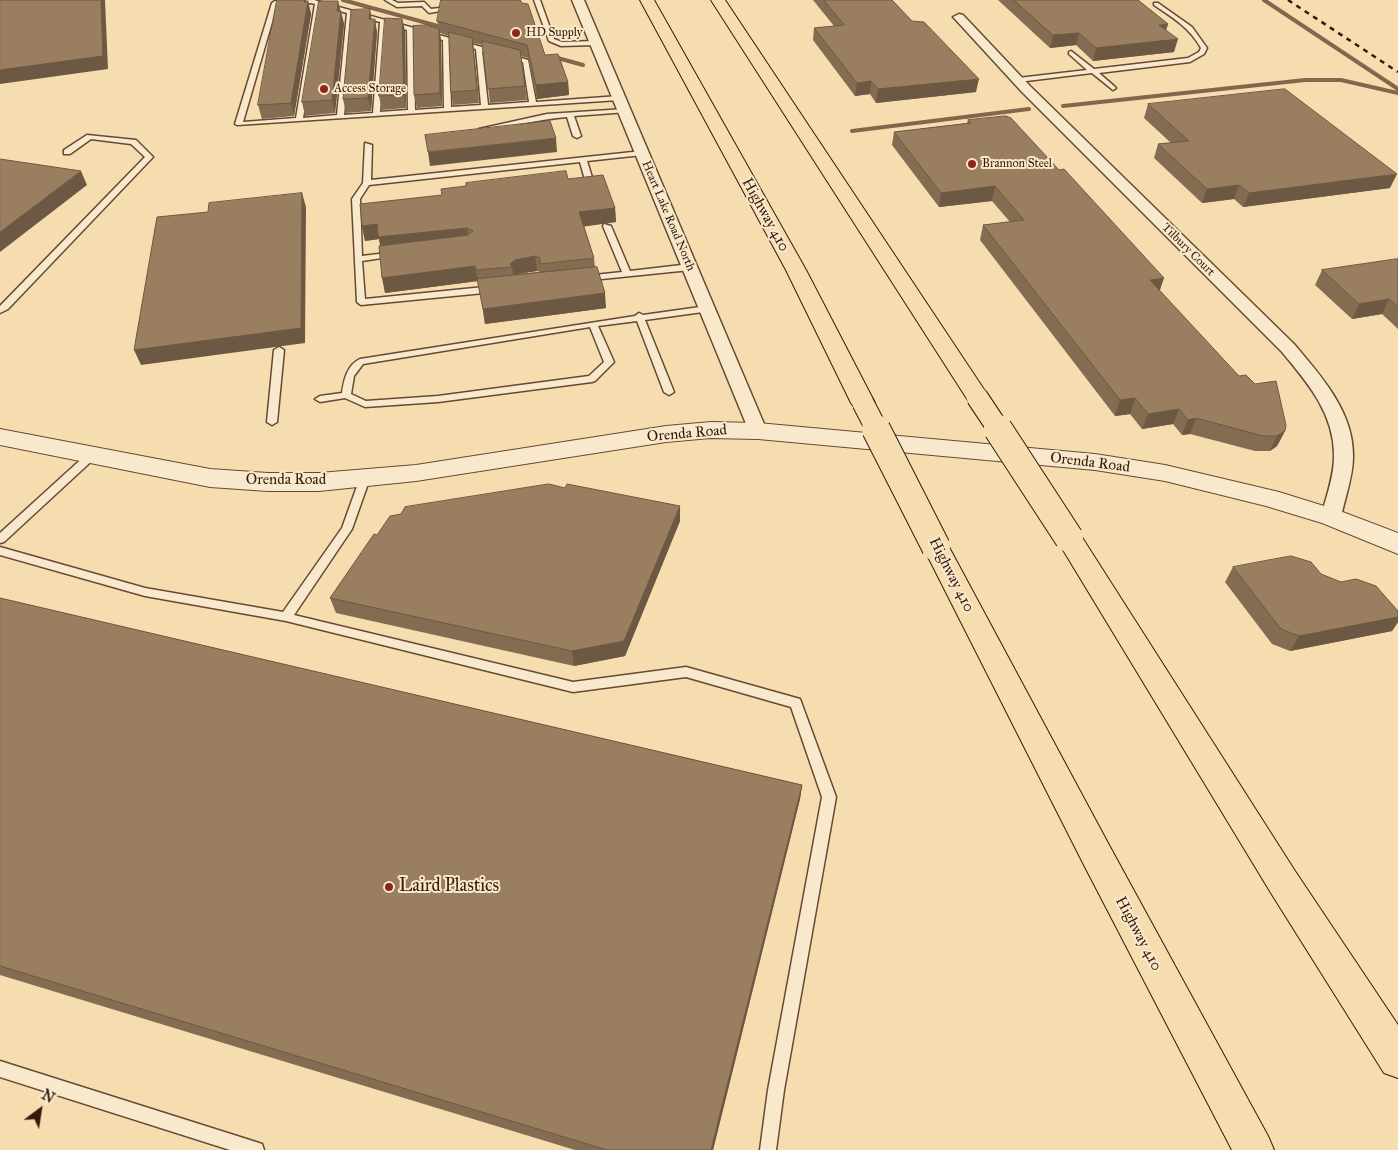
<!DOCTYPE html>
<style>
body{margin:0}
#map{position:relative;width:1398px;height:1150px;overflow:hidden;background:#f6ddb0;font-family:"IM FELL Great Primer",serif}
canvas{display:block}
.north{position:absolute;left:15px;top:1085px;width:50px;height:50px;-webkit-text-stroke:4px #f9e9cc;paint-order:stroke;rotate:31deg;font-size:14px;font-weight:700;line-height:20px;text-align:center;color:#371809}
.north::after{content:'';display:block;margin:auto;width:18px;height:22px;background:#371809;clip-path:polygon(50% 0,100% 100%,50% 72%,0 100%)}
</style>
<div id="map">
<canvas width="1398" height="1150"></canvas>
<div class="north">N</div>
</div>
<script>
const c = document.querySelector('canvas').getContext('2d');
c.lineJoin = 'round';
function stroke(path, color, width, dash) { c.strokeStyle = color; c.lineWidth = width; c.lineCap = dash ? 'butt' : 'round'; c.setLineDash(dash || []); c.stroke(path); }
function fillPath(path, color) { c.fillStyle = color; c.fill(path, 'evenodd'); }
function drawText(font, color, halo, rows, align = 'center') {
  c.font = font + ' "IM FELL Great Primer",serif'; c.lineWidth = 4; c.setLineDash([]); c.textBaseline = 'middle'; c.strokeStyle = halo; c.fillStyle = color; for (const [text, x, y, turn = 0] of rows) {
    c.save(); c.translate(x, y); c.rotate((+turn || 0) * Math.PI / 180); c.textAlign = isNaN(turn) ? turn : align; if (halo) c.strokeText(text, 0, 0); c.fillText(text, 0, 0); c.restore();
  }
}
stroke(new Path2D(`
 M343,0L445,28
 M1264,0L1398,89
 M554,57L583,65
 M1063,106L1305,80H1341L1398,93
 M852,131L1029,109`), '#83664b', 4);
const service = new Path2D(`
 M314,0L528,60L536,102L619,96L622,98L619,100L237,125L235,124L272,3L275,1ZM311,3L315,4L296,118L243,122L277,5ZM321,6L347,13L337,115L303,118ZM353,15L380,22L373,113L344,115ZM386,24L407,30L408,110L380,112ZM413,31L443,40L444,108L415,110ZM449,42L476,49L481,105L451,107ZM482,51L523,62L529,102L488,105Z
 M385,0H392L398,3L424,2L431,9L455,6L458,8L429,13L422,6L397,7Z
 M534,0H540L554,39L562,42L596,41L599,43L596,45L561,46L549,41Z
 M1154,3H1158L1192,27L1207,48L1204,54L1190,62L1099,73L1115,87L1116,88L1113,90L1092,73L1018,82L1015,80L1018,78L1087,70L1069,54V52L1071,51L1094,69L1188,58L1199,52L1201,48C1190,28 1172,17 1154,5Z
 M625,109L627,110V112L574,116L581,136L577,138L573,136L567,117C539,119 511,127 483,131L479,129L547,114Z
 M87,135L136,140L153,157L8,309L0,313V306L145,157L131,144L91,139L70,154H64V150Z
 M365,143L372,145L371,180L642,151L646,153L642,155L587,161L595,187L591,189L587,187L580,162L369,185L360,199L362,256L395,252L399,254L395,256L362,261L365,299L494,286L498,289L494,292L361,305L357,302L352,199L363,183Z
 M604,224L611,226L630,271L690,264L694,267L690,270L582,281V277L585,276L622,272L603,226Z
 M707,306L711,309L710,311L645,320L674,392L669,395L664,392L637,321L598,326L614,362L595,381L592,382L438,402L365,407L345,398L320,402L315,399L320,396L342,393C344,380 347,365 360,359L635,316L639,313L643,315ZM590,327L604,362L589,376L438,396L366,401L351,394L354,376L363,364Z
 M279,347L284,350L277,422L272,425L267,422L274,350Z
 M92,452L97,455L96,457L4,542L0,543V533L88,453Z
 M365,475L370,478L352,529L294,615L573,682L686,667L800,699L836,797L784,1090L776,1150H760L768,1090L822,797L791,707L686,677L573,692L286,621L145,596L0,555V547L145,588L283,612L342,528L360,478Z
 M0,1061L256,1142L262,1144L264,1150H230L0,1077Z`);
const minor = new Path2D(`
 M572,0H584L767,431L765,435L758,437L751,435L749,431Z
 M959,14L963,15L1030,86L1294,344C1321,376 1354,412 1353,457C1353,477 1345,497 1341,517L1338,522L1331,524L1324,522L1321,517C1326,497 1334,477 1334,457C1335,414 1307,382 1282,352L1022,92L955,19L953,17Z`);
const tertiary = new Path2D(`
 M711,422L758,423L1095,454L1165,465L1279,492L1340,511L1398,533V554L1322,523L1266,506L1165,481L1095,470L758,439L711,438L666,442L416,481L319,491H268L210,487L0,445V429L210,469L268,473H319L416,465L666,426Z`);
const motorway = new Path2D(`
 M640,0H654L806,270L875,403L871,408L863,410L855,408L851,403L786,270Z
 M711,0H725L989,397L985,402L977,404L969,402Z
 M1069,529L1078,531L1295,871L1398,1025V1078L1384,1073L1271,893L1060,545L1056,538L1060,531Z
 M936,537L945,540L949,547L1109,845L1268,1136L1274,1150H1232L1085,867L923,547L927,540Z`);
stroke(service, '#674933', 3);
stroke(minor, '#674933', 3);
stroke(tertiary, '#674933', 2);
stroke(motorway, '#371809', 2);
fillPath(service, '#f9e9cc');
fillPath(minor, '#f9e9cc');
fillPath(tertiary, '#f9e9cc');
fillPath(motorway, '#f6ddb0');
stroke(new Path2D(`
 M1288,0L1398,72`), '#371809', 2.5, [5, 5]);
const motorwayBridgeFar1 = new Path2D(`
 M977,397L999,430
 M863,403L877,430`);
const motorwayBridge = new Path2D(`
 M876,429L936,547
 M998,429L1069,538`);
stroke(motorwayBridgeFar1, '#371809', 23, []);
stroke(motorwayBridge, '#371809', 30, []);
stroke(motorwayBridgeFar1, '#f6ddb0', 21);
stroke(motorwayBridge, '#f6ddb0', 28);
fillPath(new Path2D(`
 M520,0L545,55L568,82L569,95L537,99L528,58L521,56L527,100L490,103L483,45L473,43L479,103L453,105L451,92L449,36L440,33L441,41L442,106L417,108L414,95L439,28L437,21Z
 M813,0H892L976,92L876,103L870,94L855,96L813,40L814,28L834,26Z
 M998,0H1138L1168,24L1166,30L1174,52L1093,61L1076,45L1050,48Z
 M307,1H308L311,14L294,116L262,119L258,105Z
 M341,11L344,24L335,113L305,116L302,102Z
 M372,19L377,32L371,111L346,113L343,99Z
 M402,19L405,31L406,108L382,110L379,96Z
 M1148,104L1390,188L1243,207L1234,199L1202,203L1154,158L1158,144L1171,143L1144,118Z
 M968,120L1160,291L1285,431L1277,446L1270,451H1255L1190,434L1182,435L1173,424L1142,429L1130,414L1115,416L980,240L983,225L1010,222L992,201L939,207L892,145L894,132L967,123Z
 M568,179L615,208L616,222L584,226L594,258L595,267L606,308L485,324L478,281L385,293L380,246L379,239L365,241L362,226L442,195ZM537,271L540,272L517,274Z
 M1398,259V329L1382,314L1352,319L1315,285L1322,270Z
 M680,521L625,656L574,666L336,613L330,598L377,535Z
 M1233,567L1398,611V622L1392,631L1290,651L1272,644L1225,582Z
 M0,598L802,785L800,799L713,1150H575L0,975Z`), '#846c53');
fillPath(new Path2D(`
 M101,0H105L108,69L0,84V70Z
 M304,0H306L308,6V1L311,14L294,116L291,103Z
 M338,1L344,24L335,113L332,100Z
 M370,9L372,22L369,19Z
 M375,19L377,32L371,111L368,98Z
 M402,19L405,31L406,108L404,95Z
 M1168,24L1164,36L1159,25Z
 M439,29L441,41L442,106L440,93Z
 M1079,33L1076,45L1050,48L1053,35Z
 M472,38L474,50L479,103L477,90Z
 M1178,39L1174,52L1093,61L1096,48Z
 M979,79L976,92L876,103L878,89Z
 M871,81L870,94L855,96L857,83Z
 M568,82L569,95L537,99L536,85Z
 M556,138L557,152L430,166L428,152Z
 M81,171L87,185L0,252V232Z
 M1397,174L1390,188L1243,207L1249,193Z
 M1239,185L1234,199L1202,203L1207,189Z
 M995,186L992,201L939,207L941,193Z
 M302,193L306,207L305,343L141,365L134,350Z
 M615,208L616,222L581,227L579,212Z
 M377,224L467,228L470,242L382,252L379,239L365,241L362,226Z
 M535,256L537,271L517,274L514,278L512,267L510,264L515,260Z
 M475,266L478,281L385,293L382,278Z
 M1164,278L1159,293L1150,280Z
 M605,293L606,308L485,324L483,309Z
 M1389,299L1382,314L1352,319L1359,304Z
 M1135,398L1130,414L1115,416L1120,400Z
 M1179,409L1173,424L1142,429L1148,414Z
 M1196,418L1190,434L1182,435L1188,420Z
 M1285,431L1277,446L1270,451L1277,436Z
 M680,506V521L625,656L574,666L572,651Z
 M1398,617V622L1392,631L1290,651L1299,636Z
 M802,785L800,799L713,1150H711Z`), '#6c5843');
const building = new Path2D(`
 M0,0H101L103,56L0,70Z
 M277,0H304V2L308,1L291,103L258,105Z
 M441,0H520L522,3L528,4L545,55L558,54L568,82L536,85L527,45L437,21Z
 M824,0H892L912,21L924,22L979,79L878,89L871,81L857,83L814,28L844,25Z
 M1014,0H1138L1168,24L1159,25L1178,39L1096,48L1079,33L1053,35Z
 M319,1H338L337,11H341L332,100L302,102Z
 M370,9L369,19H375L368,98L343,99L351,10Z
 M385,18L402,19L404,95L379,96Z
 M427,25L439,29L440,93L414,95L413,26Z
 M449,32L472,38L477,90L451,92Z
 M482,41L520,50L525,86L488,89Z
 M1285,89L1397,174L1249,193L1239,185L1207,189L1158,144L1189,141L1148,104Z
 M1006,116L1011,118L1059,170L1064,169L1164,278L1150,280L1239,376L1246,375L1255,384L1276,381L1286,425L1285,431L1277,436H1263L1196,418L1188,420L1179,409L1148,414L1135,398L1120,400L983,225L1024,220L995,186L941,193L894,132L971,123L968,120Z
 M550,121L556,138L428,152L425,135Z
 M0,159L81,171L0,232Z
 M566,171L568,179L603,175L615,208L579,212L594,258L540,264V258L535,256L515,260L510,264L512,267L476,270L475,266L382,278L379,246L468,235L473,231L467,228L378,237L377,224L362,226L360,204L442,195L441,189L466,186V183Z
 M302,193L301,328L134,350L157,217L208,212L209,203Z
 M1398,259V307L1389,299L1359,304L1322,270Z
 M597,267L605,293L483,309L477,279Z
 M549,484L565,488L567,484L680,506L624,641L572,651L330,598L374,534L377,535L390,516L401,514L405,507Z
 M1291,556L1311,562L1321,574L1341,582L1356,579L1376,586L1398,611V617L1299,636L1281,629L1233,567Z
 M0,598L802,785L711,1150H607L0,966Z`);
fillPath(building, '#9a7e60');
stroke(building, '#6c5843', 1);
for (const [x, y, r, color] of [
 [516,33,5,"#8f2418"],
 [324,89,5,"#8f2418"],
 [972,164,5,"#8f2418"],
 [389,887,5,"#8f2418"]
]) { const dot = new Path2D(); dot.arc(x, y, r, 0, 2 * Math.PI); c.fillStyle = color; c.fill(dot); stroke(dot, '#f9e9cc', 2); }
drawText('12px', '#371809', '#f9e9cc', [
 ["HD Supply",526,33],
 ["Access Storage",334,89],
 ["Brannon Steel",982,164]
], 'left');
drawText('12px', '#371809', '#f9e9cc', [
 ["Heart Lake Road North",668,216,67],
 ["Tilbury Court",1188,250,45]
]);
drawText('15px', '#371809', '#f9e9cc', [
 ["Highway 410",765,215,61],
 ["Orenda Road",687,434,-5],
 ["Orenda Road",1090,463,7],
 ["Orenda Road",286,480],
 ["Highway 410",951,575,63],
 ["Highway 410",1138,934,62]
]);
drawText('18px', '#371809', '#f9e9cc', [
 ["Laird Plastics",399,887]
], 'left');
</script>
